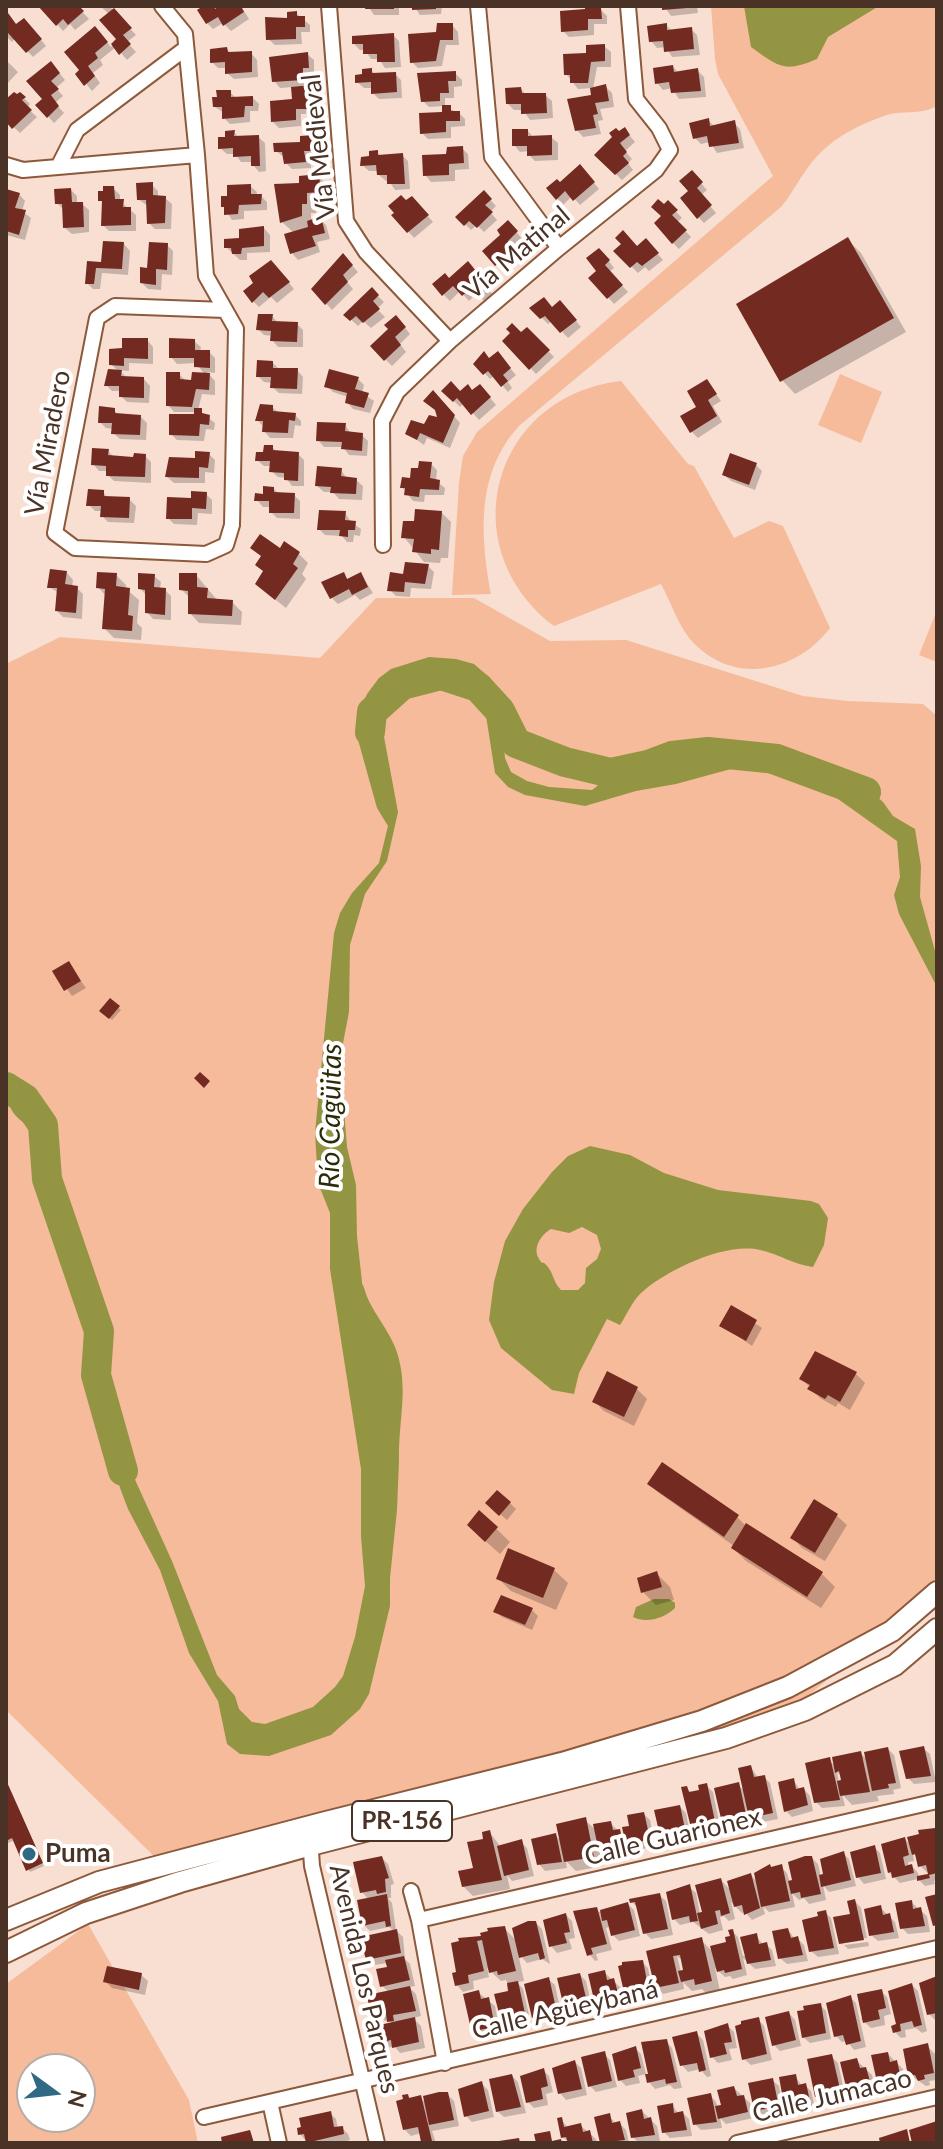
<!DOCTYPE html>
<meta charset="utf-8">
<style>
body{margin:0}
#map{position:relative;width:943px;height:2149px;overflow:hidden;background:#f8dfd2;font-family:Lato,sans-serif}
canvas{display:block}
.frame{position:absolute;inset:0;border:8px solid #4a3326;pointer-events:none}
.north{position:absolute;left:16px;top:2053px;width:80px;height:80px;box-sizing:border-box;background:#fff;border:2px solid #b7ada8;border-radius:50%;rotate:105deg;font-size:22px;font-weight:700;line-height:32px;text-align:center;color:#4a3326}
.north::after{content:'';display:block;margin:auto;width:28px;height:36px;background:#306983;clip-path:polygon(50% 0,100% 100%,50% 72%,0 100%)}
</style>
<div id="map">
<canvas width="943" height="2149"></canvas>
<div class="frame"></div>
<div class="north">N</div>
</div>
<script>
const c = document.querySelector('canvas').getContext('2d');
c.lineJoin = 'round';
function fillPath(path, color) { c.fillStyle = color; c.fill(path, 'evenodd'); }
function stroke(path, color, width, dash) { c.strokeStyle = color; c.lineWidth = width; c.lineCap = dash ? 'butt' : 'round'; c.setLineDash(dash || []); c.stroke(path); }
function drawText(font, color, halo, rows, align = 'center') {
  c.font = font + ' Lato,sans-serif'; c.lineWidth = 8; c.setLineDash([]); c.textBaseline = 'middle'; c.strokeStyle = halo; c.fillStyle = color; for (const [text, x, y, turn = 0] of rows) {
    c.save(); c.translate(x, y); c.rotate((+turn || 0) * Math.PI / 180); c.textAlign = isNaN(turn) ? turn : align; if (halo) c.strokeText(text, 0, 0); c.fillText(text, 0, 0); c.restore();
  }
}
fillPath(new Path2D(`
 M711,6H937L935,107C919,115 903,110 887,115C857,125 828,140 809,166C799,179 792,194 781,207L520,425C476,472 480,534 491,594L452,595L459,483L463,456L477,432L773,176L718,74L715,59Z
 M840,374L882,392L861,443L818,425Z
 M621,381L688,464L694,466L734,538L769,521L783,526L830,628C795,674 731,686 690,639C677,623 671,602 661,584L554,626C451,547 492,396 621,381Z
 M376,598H474L550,641L626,640L803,696L848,701L923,704L937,716V1589L803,1700L717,1733L205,1864L180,1882L6,1710V664L60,637L320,658Z
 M937,610V662L919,655Z
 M88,1924L189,2100L198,2143H6V1984ZM32,2069H80V2117H32Z`), '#f5bb9b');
fillPath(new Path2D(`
 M744,6H879L828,37L817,59C784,73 779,67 751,47Z
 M429,657L456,659L474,664L489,677L503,737L505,758L511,772L527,781L549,787L592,790L611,775L632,764L694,759L737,750L760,757L782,755L804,774L823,779L848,777L862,784L883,802L893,816L915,829L921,866L920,897L937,958V987L899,914L894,895L900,877L897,841L838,799L757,769H731L676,784L636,791L585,806L525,795L508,787L495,773L484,703L485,692L472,678L431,674L407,679L387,696L382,726L398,812L387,861L365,894L350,945L349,1012L340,1059L347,1147L356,1185L357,1236L371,1365L378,1394L391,1424L399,1461L397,1510L390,1578V1606L369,1694L360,1709L331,1735L269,1756L240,1754L227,1744L218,1701L189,1653L160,1570L128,1509L120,1488L108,1434L117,1432L122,1451L172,1561L217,1675L235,1696L239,1709L252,1722L265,1724L313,1707L335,1687L343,1676L355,1637L365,1586L361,1536V1469L330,1269V1213L318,1183L315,1133L334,933L340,913L352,893L379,863L388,826L377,808L357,736L361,709L367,694L379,678L391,669Z
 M6,1080L18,1097L44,1118L33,1127C10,1118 6,1102 6,1080Z
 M590,1146L630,1155L664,1173L718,1190L811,1201L819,1204L828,1218L824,1245L813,1267C794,1265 779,1254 760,1250C725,1242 666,1270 640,1294C632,1302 626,1316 620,1325L607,1319L579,1373L574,1394L552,1390L501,1348L489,1320L494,1282L505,1241L523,1209L552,1172L568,1156ZM582,1227L597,1235L601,1249L597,1259L586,1268L585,1283L578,1290H561C553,1282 554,1275 548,1267C541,1258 544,1268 538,1257C533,1246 542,1234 551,1229L569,1233Z
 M654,1599H669L675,1603V1608C665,1618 646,1624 633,1617L636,1607Z`), '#949543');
fillPath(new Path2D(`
 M41,6H77L89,19L75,30L70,24L63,31Z
 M100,6H113L111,8L136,35L127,42L136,52L127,60L116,47L100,60L103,65L93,73L100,83L92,91L78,74L101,35L111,47L119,39L109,14Z
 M207,6H213L217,10L222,6H241L249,19L231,31L223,23L213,29L207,23Z
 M368,6H399V15H374Z
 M414,6H442L441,14L420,15Z
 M587,6L601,10L607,16V24H594V35L569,37L563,31L587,11Z
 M664,6H697L698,13L671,16Z
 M296,13L310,25V32H301L302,44L275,45L268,39Z
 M8,16L17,26H30L46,46L33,57L15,38L12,42L6,36Z
 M452,25L458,32L459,45H446L442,66L418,68L412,62L438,33Z
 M666,25L672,31L691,29L697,35L700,55L672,57L666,47L657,48L651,41Z
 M393,35L399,41L401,67L385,68L379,59H371L365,50H360L354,44Z
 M604,46L611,52V67H597L593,89L606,87L612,93L614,107L600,109L603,120L598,121L601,134L583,137L577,130L593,96L592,88L578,89L566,74L588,55Z
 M227,49L231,54L251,53L257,60L258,77L234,79L227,73V68H218L212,62Z
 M307,54L314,60V74H308V87L318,93L317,114H301V126L279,128L273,122L294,101L293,87L280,88L274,81Z
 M6,60L18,72L6,85Z
 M673,67L679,73L698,71L704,77L706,97L679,99L672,88L663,90L657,83Z
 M57,70L65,80L56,88L63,96L55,103L64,113L54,123L38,105L45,99L29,81Z
 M371,70L376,75L395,74L401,80L402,98L379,99L373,93V88H364L357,82Z
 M455,73L462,80V86L454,87V98H445V107L459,113L465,119V126L451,127V138L428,139L422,133L444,114V106L429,107L423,101Z
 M521,89L526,95H545L552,101L553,118L530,120L523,110H514L508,104Z
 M230,92L236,98H253L259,104L258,111H250V122L230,124L224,118V113L215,107Z
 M20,94L30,104L27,108L37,117L20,133L9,123L6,125V101Z
 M709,121L715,127L734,123L740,129L744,148L717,153L710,142L701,144L695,138Z
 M625,130L635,142L625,151L632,159L628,163L633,170L622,180L596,155Z
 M528,131L534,138L551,137L558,143V160L535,161L529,155V151L520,152L514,145Z
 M234,132L239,138L258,137L265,143L266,171L259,172L253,165V162H241L235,154H227L220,148Z
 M315,137L321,144L322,157L310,156L311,168L292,169L286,163L285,158L276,151Z
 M462,148L468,154L469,169L455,170V181L431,182L425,175Z
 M377,152L382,157L402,155L408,161L410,189L395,190L389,181H386L379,175V171H369L362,165Z
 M586,173L599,189L580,205L572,196L563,205L549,189Z
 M692,173L707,190L701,195L716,213L704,223L698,217L691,192Z
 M318,176L328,186L329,201L316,202V213H311V222L320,219L326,225L330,239L317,242L320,252L298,260L292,253L294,233L282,222L302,185Z
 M152,185L158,191V197L165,198L172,204L171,229H155L149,223L148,206L139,200Z
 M250,186L257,192L256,196H261L267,202V210L244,211V219L232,220L223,206Z
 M113,188L120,195V201L136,215V231H109L103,225L104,204L100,200Z
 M71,190L77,196V204H82L89,210V232L72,234L65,228L64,210L57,203Z
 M6,191L19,194L25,201L22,211L31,218L25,240L6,235Z
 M484,193L496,206L490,212L497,220L484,232L477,225L471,230L458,217Z
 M406,203L418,205L433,222L414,238L394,215Z
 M668,203L682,218L677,222L691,237L679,249L673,243L664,216V207Z
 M264,228L270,235V252L247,253V260H240L226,247Z
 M514,229L522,239L512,248L519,256L502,271L485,251Z
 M848,240L861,253L906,332L795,394L782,380Z
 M646,241L663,260L649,271L645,267L638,273L616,251L637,248Z
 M124,244L130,251L128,275L102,273L100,289H93L87,283L89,263L103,264Z
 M167,245L173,251L172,275L162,274L161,290L148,289L142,283Z
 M605,256L614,268L609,272L628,292L614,304L591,278L599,271Z
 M349,262L358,272L347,282L353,289L332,310L313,289Z
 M277,268L294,289L277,303L271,297L259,307L253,301Z
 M474,270L493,295L485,302L477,293L469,301L460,291L450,301L444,295L450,280Z
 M372,290L384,302L377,309L385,317L371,328L363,321L358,326L346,315Z
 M532,308L566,309L581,327L568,338L552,321L548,324Z
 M272,316L279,324H297L303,330V347H278L272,340L273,336L264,335L258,329Z
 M402,324L410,334L400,344L406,352L392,366L372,346Z
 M527,329L554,357L536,374L505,341L521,335Z
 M147,340L153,347V364L129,363V371L119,370L127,378L144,379L150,386L149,403L127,402L121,396V391H112L106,385L119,372L111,364L124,350Z
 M194,341L201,347L200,352H209L215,358V373L207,372L215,381V395L202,394L198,410L215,423L214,430L206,429L204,441L177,440L171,434L197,416V412H174L168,405L179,374L186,381L193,382L205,375L196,363L177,364L171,357Z
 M490,360H503L516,375L508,382L512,388L508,392L494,376L490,379L476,364Z
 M273,363L280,370H297L303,377L302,394L279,393L272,387L273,383L264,382L258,376Z
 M358,379L364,385L362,393L374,401L370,413L353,409L347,402L348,397L333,392L327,386Z
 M707,381L721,401L713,406L722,422L698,438L691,431Z
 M444,391L460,394L486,393L496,405L479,420L464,403L460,407Z
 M439,399L460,423L450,448L427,438L424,445L407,433L440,418Z
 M272,407L279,413L295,415L301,421V426L295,425L293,438H270L264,431V427L257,420Z
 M114,410L120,416L141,417L147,423L146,440L120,439L113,433L114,429L106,428L100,422Z
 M345,425L351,434L362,435L368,441L367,456L349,455L343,447H324L318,440Z
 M272,447L278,453L298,454L304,460V486H292L286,478L278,477L271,471L272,466H264L257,460Z
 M108,451L114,457L135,459L145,456L151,462V483L114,481L108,475V471H99L93,464Z
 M209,454L215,460L214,473L205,472V483H174L167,477Z
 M431,464L437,470L436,481L445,488L444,495H425L424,502L413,501L402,487Z
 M756,465L762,471L755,490L731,481L724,475Z
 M341,470L347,479L356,480L363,486L362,500L339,499L333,492H324L317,486Z
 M273,488L279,494L294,495L300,501V519L277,518L271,512V507H263L257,500Z
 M103,492L109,499H129L136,506L134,523L108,522L102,516V511H95L89,505Z
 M206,494L212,500V514L198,513L197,525L174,524L168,518Z
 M441,512L451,522L448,558H441L440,563L424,562L404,537L416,524Z
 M345,513L351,522L361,529L360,536L354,535L353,542H347L342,536L325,535L319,529Z
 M280,551L298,553L308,563L302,574L306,579L286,608L267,593Z
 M428,566L434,572L431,589L411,588L410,597L396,596L390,590L405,577Z
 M67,573L73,580L72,587L77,588L83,594L82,619L63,617L57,611L59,593L49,587Z
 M361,574L373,593L360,600L355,595L338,604L332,598L343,575L349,580Z
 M116,575L126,585V589L139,600L137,623L142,628L141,640L114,638L104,628L106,596L98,587Z
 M196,575L218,601L232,602L242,612L241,625L199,623L190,613V598L181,589Z
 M154,576L161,582L160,589L165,590L171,596V620L153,619L147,612L146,595L140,588Z
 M69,964L86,988L72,996L55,972Z
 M110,1000L121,1010L112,1020L101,1010Z
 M732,1308L762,1328L752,1346L722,1325Z
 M855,1373L865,1383L850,1410L838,1403L836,1407L820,1398L802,1379Z
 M608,1374L637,1389L647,1399L634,1426L604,1411L594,1401Z
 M649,1484L737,1517L746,1526L821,1573L835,1587L821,1608L746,1561L733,1548L734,1546L659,1493Z
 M814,1502L837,1516L847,1525L825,1561L802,1548L793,1538Z
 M510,1503L516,1509L507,1520L494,1509Z
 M480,1513L510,1542L500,1554L482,1538Z
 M554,1570L568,1583L556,1610L511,1591L498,1578Z
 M657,1574L670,1587L674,1600L656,1605L643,1592Z
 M532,1610L538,1616L532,1630L502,1617L496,1611Z
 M923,1748L930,1754L936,1782L914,1784L908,1778Z
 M888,1749L894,1755L901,1788L893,1790L894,1794L877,1796L879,1801L852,1805L842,1794L845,1806L822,1808L816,1802L829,1760L835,1766L860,1753L868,1760ZM837,1772L843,1778L844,1781L839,1782Z
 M751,1767L758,1778L764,1777L770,1783L778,1819L757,1823L750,1816L752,1826L739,1832L735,1827L730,1829L724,1822L738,1785L745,1791Z
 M794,1781L800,1790L804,1789L810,1796L813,1811L792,1817L786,1811Z
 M706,1785L713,1792L721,1832L700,1837L694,1831L687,1789L692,1793L702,1791Z
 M6,1787L10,1789L44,1866L30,1872L15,1840L6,1844Z
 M680,1807L686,1813L691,1840L669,1845L662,1839Z
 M644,1814L650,1820L655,1845L634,1852L627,1845L630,1856L616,1858L613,1856L607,1857L599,1849L603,1866L576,1871L566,1861L567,1868L545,1871L539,1864L556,1836L562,1842L585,1820L597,1831L610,1823L626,1838Z
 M934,1830L937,1833V1880L934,1881L935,1884L925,1886L918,1879L900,1883L889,1872L905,1839L911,1845ZM913,1853L919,1859L920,1866L930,1875L919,1878L918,1873L912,1866L909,1867L908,1862L914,1861Z
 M490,1833L501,1847L521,1842L527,1848L534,1876L512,1881L507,1875L510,1889L473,1896L463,1886L475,1870Z
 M874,1847L880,1853L886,1879L864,1884L858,1877Z
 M843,1853L849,1859L856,1886L829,1892L823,1885L826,1900L809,1904L804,1898L799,1900L792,1893L795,1907L769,1912L763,1906L765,1914L752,1920L745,1912L742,1913L731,1902L735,1919L729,1921L724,1916L720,1917L723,1930L709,1934L693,1922L680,1925L674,1919L689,1887L696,1893L700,1914L705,1913L721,1880L732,1892L751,1875L758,1883L772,1869L781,1867L787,1873L790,1883L795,1881L812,1858L818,1864L821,1877Z
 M382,1858L388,1864L394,1884L391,1885V1898H388L392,1903L396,1930L403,1937L405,1959L410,1964L415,1986L409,1987L416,1994L421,2016L413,2018L421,2026L425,2048L400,2053L394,2046L387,2048L381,2042L393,2024L388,2020L385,2021L371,2005L389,1992L382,1986L389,1968L388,1963L374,1965L367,1959L394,1931L389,1927L370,1931L364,1925L369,1900L362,1892Z
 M659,1895L666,1901L673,1935L651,1939L645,1933L638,1908L632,1902Z
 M855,1901L861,1908L867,1938L843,1941V1945L841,1943Z
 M911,1902L927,1916L930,1932L908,1934L902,1928Z
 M628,1904L634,1910L640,1936L619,1941L613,1935L611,1926L606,1928L612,1950L596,1954L598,1960L595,1961L585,1949L576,1912L597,1909L599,1912Z
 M880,1907L895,1922L899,1938L878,1941L871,1935Z
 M825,1912L831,1918L839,1954L818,1957L811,1951L821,1918Z
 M566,1915L572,1921L575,1938L569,1939L572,1949L557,1953L551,1946Z
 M536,1923L542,1929L550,1964L542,1959L527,1963L518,1953L524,1981L517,1982L523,1989L531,2024L519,2029L516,2025L509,2027L503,2020L511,1992L506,1980L501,1981L487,1968L489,1977L473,1981L474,1989L463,1992L457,1985L477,1939L504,1928L517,1941Z
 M788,1930L795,1939H798L804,1945L808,1961L787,1964L780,1958Z
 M732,1931L738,1937L743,1956L747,1955L756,1935L763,1945L766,1944L772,1950L776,1966L755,1969L743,1958L747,1975L733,1979L730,1976L725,1977L715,1968L720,1991L707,1994L702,1989L692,1991L683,1982L684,1989L663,1994L657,1987L649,1953L701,1940L714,1953L729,1944ZM677,1956L684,1962L686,1971L681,1972Z
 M868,1942L869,1946L848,1949L844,1945Z
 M642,1962L648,1968L654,1997L639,2000L625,1991Z
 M604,1972L620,1987L624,2003L602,2006L596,1999Z
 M141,1975L148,1981L145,1995L112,1988L106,1982Z
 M580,1975L586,1981L593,2012L573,2017L566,2011Z
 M937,1978V2020H935L929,2014Z
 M548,1979L555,1985L562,2018L540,2023L534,2017Z
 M912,1985L918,1991L927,2031L922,2033L916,2028L905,2030L906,2037L901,2038L895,2032Z
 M881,1991L887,1997L891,2014L884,2016L885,2025L871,2028L861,2019Z
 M479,1993L495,2006L500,2032L479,2034L472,2028Z
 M850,1997L856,2003L866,2047L854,2050L847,2041L842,2042L836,2036Z
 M820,2005L826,2011L831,2039L810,2043L803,2037Z
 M789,2013L795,2020L801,2046L780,2051L774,2045Z
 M758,2019L764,2026L772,2060L751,2065L744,2059Z
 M728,2026L734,2032L737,2048L729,2049L732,2060L718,2063L712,2057Z
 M697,2034L703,2040L711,2076L707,2077L700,2069L688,2072L682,2065Z
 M666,2041L672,2048L682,2088L674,2089L670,2085L655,2089L649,2082Z
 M927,2046L935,2054L937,2080L929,2081L930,2085L926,2086L910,2075Z
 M635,2048L641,2054L646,2074L638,2076L640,2083L626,2086L620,2080Z
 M604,2054L610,2060L617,2087L596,2092L590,2086Z
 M888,2054L903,2069L906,2085L885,2088L879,2081Z
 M831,2056L838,2063L846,2099L823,2102L817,2096Z
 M856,2060L872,2075L876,2091L855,2096L849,2090Z
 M575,2062L581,2068L587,2095L566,2100L560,2093Z
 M543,2070L549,2076L553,2092L546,2094L548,2105L534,2108L528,2102Z
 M512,2076L518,2082L526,2113L504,2117L497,2111Z
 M795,2076L802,2086L805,2085L811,2091L815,2107L801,2113L797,2109L792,2110L786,2104Z
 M772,2080L779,2086L784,2113L762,2116L756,2109Z
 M481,2083L488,2090L494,2117L472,2122L466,2116Z
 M734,2088L750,2103L753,2118L726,2124L720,2118L722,2128L701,2130L695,2124L710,2095L716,2102L718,2108L723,2106Z
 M447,2094L454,2101L459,2126L432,2131L436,2143H425L421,2133L411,2136L404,2129L408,2096L411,2099L420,2097L427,2105Z
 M672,2105L679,2114L683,2113L689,2119L692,2136L670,2138L664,2132Z
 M642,2111L657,2126L660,2141L639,2143L633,2137Z
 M330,2113L336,2119L338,2129L342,2128L348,2134L350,2140L339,2143H308L300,2134Z
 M609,2116L616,2124H620L626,2130L629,2143H602L596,2119Z
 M561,2119L568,2128L580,2125L596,2139L597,2143H569L563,2137Z`), '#0003');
stroke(new Path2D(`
 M370,732L372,712L402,685L441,675L478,687L500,711L516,743L565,762L611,773L648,765L672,756L708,752L777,759L866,792
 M6,1087L25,1099L43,1125L47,1179L99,1331L96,1375L123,1471
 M350,1293C355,1316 374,1333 382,1355C394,1388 383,1423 384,1456`), '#949543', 30);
fillPath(new Path2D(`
 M38,6H79L84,11L68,25L63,19L56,26Z
 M203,6H214L215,9L219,6H241L244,12L223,26L218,17L206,24L197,10Z
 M366,6H394V9H365Z
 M412,6H436V9L412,10Z
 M585,6L601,8L602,19H588V30L561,32L560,11L585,9Z
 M662,6H687V8L662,10Z
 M114,8L132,28L123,35L131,44L119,55L111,44L116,39L99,20Z
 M297,11V16H305V27H296V39L266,40L265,17L287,18V12Z
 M8,13L16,24L24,18L42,39L26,53L8,33L6,35Z
 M437,23H453V40H440L436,61L410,63L408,34L436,32Z
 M667,23V30L692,27L694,49L664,52L663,41L649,42L647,26Z
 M95,26L108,42L95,53L98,58L88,66L95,76L84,86L75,74L79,70L64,52Z
 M394,33L395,62H377V54H363V44H352V36Z
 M605,44V61L591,62L588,83H570V75H564L563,54L586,53V45Z
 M227,47L228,52L252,51V72L225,74V62L210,63V49Z
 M308,52L309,68H303V80L272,82L269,57Z
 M51,61L60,73L51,81L59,89L51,95L59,106L47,118L35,105L42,99L26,81Z
 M673,65L674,72L698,68L701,91L671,93L669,82L655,84L653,68Z
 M372,68V73L396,72L397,92L371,94V82L355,83V75L362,74V69Z
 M456,71V81H448L449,93H440V101L421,102L417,73Z
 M606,84L609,101L595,103L598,114L593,115L596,128L575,131L567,99L591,95L590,88Z
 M312,85V109H296V120L271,122L270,101L292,99L291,87Z
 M521,87L522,93H546L547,113L521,114V104H506L505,88Z
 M216,90H231V97L253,96V106H245L244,117L222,119V107H213L212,97H217Z
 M14,92L17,94L20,92L26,97L22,100L32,110L12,129L6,122V99Z
 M442,105H451V111H460V121H446V132L420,134L419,113L442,112Z
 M709,118L710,126L735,120L739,143L709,147L707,136L693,139L689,123Z
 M625,127L630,135L620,143L627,152L623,156L629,163L615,175L594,155L612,137L609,133L616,128L619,131Z
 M512,129H528V136L552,135V155L527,156V146H512Z
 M235,130L234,136L259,135L260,166H251V156L233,157V148L218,149V137H225V131Z
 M316,135V151H304L306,162L284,164L282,152H274L273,143L300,142V136Z
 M463,146L464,163L449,164V175L423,176L422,155L446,154L447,147Z
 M378,150V155L403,153L405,184H387V175H377L376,165L360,166L361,157L369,156V151Z
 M580,164L595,182L573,201L565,191L556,200L546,188L557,179L560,182Z
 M692,170L703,182L697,188L712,205L697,219L680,198L688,191L679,181Z
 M319,174L321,192L307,193V204H302V216L280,223L274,184L299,183V176Z
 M153,182V195L166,196L165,223L147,224L146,200H137L136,183Z
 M251,184V194H262L261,204L239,205L238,214L224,215V207H221V196H227V185Z
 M103,186H114L115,199H124L123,207H131V225L101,226L102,201H98V191H103Z
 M71,188L72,202H83L84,227L63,228L62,204H55L54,189Z
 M6,189L20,193L15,208L26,210L19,235L6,231Z
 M484,190L492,199L485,205L493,212L477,228L469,221L464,226L455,217Z
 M401,195L406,200L412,196L429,215L407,233L391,215L394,213L388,206Z
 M658,199L664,204L668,200L678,210L672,215L687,230L672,244L654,223L661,216L651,207Z
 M321,216L325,233L312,236L316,246L290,254L284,234L308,227L307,221Z
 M508,220L518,231L508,241L515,249L495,266L482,251L500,235L497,230Z
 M264,226V246L242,248L241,254H232L231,248H224V239L239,238V229Z
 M623,230L637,246L646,238L659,253L642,266L637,262L630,268L613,251L621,244L615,238Z
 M848,237L894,318L780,382L736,304Z
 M103,241L124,242L122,269L96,268L94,284H85L87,261L101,262Z
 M149,242L168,243L167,270L156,269V285L140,283V267L147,268Z
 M599,248L610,260L605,265L623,285L607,299L588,278L596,271L586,258Z
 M343,253L353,265L343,275L348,282L325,305L311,289Z
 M271,260L290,282L269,298L263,292L252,303L243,291L253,283L249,276Z
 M468,261L489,287L478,297L471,288L462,296L453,286L442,296L432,284L445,273L449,278Z
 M372,287L379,295L373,301L380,309L363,323L356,316L350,321L343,315Z
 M544,297L552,307L560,300L577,320L560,333L545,316L540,319L529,308Z
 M258,314H273L272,321L298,322L297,342L270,341L271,331L256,330Z
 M396,315L406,327L395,337L401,345L384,361L370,346L388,329L384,325Z
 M512,323L521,332L527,327L550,350L529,370L502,341L510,333L506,329Z
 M122,338H148V359L124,358V366L109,365V349L122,348Z
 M169,338L195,339V350H210V368L194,367V358H169Z
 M484,351L489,358L498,351L511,368L503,375L508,381L501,387L488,371L483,375L473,364Z
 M257,360L273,361V368H298L297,389L270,388L271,377H256Z
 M108,369L122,370L121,376L144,377V398L119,397V386H104Z
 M329,369L359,377L355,389L369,393L364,408L345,403L347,393L324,387Z
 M166,372H180V379L191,380L192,372L210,373L209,390L196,389L192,407L166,406Z
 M707,379L717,394L708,400L717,416L690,433L680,416L696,407L687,391Z
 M451,381L460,391L468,384L472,390L480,384L491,397L471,415L457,398L453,402L441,391Z
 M433,390L455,415L443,443L420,433L417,440L405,434L411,420L424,424L429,415L437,417L435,410L423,401Z
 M260,404L273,405V411L296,413L295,421L289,420L288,433L262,432L263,421H255Z
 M99,406L115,408V413L141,415L140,435L111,434L112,423H98Z
 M194,408H202V413L210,415L209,425L200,424L199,436L169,435V414H194Z
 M317,422L346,423L345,431L363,433L362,451L341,449L342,442L316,441Z
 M264,445H273V450L299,452L298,481L284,480V473L269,472L270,461H255L256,452H263Z
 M92,448L109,449L108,455L133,457L134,453L146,454L145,477L106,476V466L91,465Z
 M195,451L210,452L208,468L199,467V478L165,477L169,457L195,458Z
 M730,453L757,463L749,485L722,475Z
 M419,461L432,462L430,478L440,480L439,490L420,489L419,497L404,495L405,488H400L402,477L410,478L411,468H418Z
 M317,466L342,468L341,476L357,478L356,494L330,493L331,487L315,486Z
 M263,486L274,487V492L295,493L294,513H269V501H254L255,493L263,494Z
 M88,489L104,490V496L130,497L129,518L100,517L101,506H86Z
 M191,491L207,492L206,509L192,508V519H166L167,497L191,498Z
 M415,509L442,511L439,550L431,549V554L412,552L414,539L401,538L403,521H414Z
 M319,510L346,511L345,520L356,521L355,530H348V537L339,536L340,530H317Z
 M260,534L280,548L284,541L300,552L293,564L298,568L275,600L255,584L263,571L255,565L261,556L250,548Z
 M405,562L429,564L425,584L405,582L404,592L387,591L390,572L403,574Z
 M50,569L67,571L65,584L78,586L76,613L55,611L57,588H47Z
 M97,572L117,573L116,586L130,588L128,615L133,616L132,631L102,629L105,589L96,588Z
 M344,572L347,579L361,572L368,587L352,595L349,589L330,599L321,582Z
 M138,573L155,574L154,587L166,588L165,615L145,613V590L138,589Z
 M179,573H197V587L208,588L207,598L233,600L232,616L188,614V591L179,590Z
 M69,961L81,981L64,991L52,971Z
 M110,998L120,1006L109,1019L99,1011Z
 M200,1072L210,1081L204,1088L194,1078Z
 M731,1305L757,1320L746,1341L719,1326Z
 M815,1351L857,1372L840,1402L828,1395L825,1399L807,1389L810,1385L799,1379Z
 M607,1371L638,1387L624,1417L592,1402Z
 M662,1462L739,1515L724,1537L647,1484Z
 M497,1490L511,1502L499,1516L485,1503Z
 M814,1499L838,1514L815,1553L790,1538Z
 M479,1510L498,1527L485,1542L467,1525Z
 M746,1523L823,1572L807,1597L731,1548Z
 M508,1548L555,1568L543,1598L496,1579Z
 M657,1571L662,1587L641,1593L637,1578Z
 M501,1595L533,1608L525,1625L493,1612Z
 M924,1746L931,1776L906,1779L899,1751Z
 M888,1747L896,1783L888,1784L889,1788L872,1791L864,1752Z
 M861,1751L870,1792L840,1796L837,1781L841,1780L839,1771L835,1773L832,1757Z
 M830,1757L840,1800L814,1803L805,1763Z
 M751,1765L754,1777L765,1775L773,1813L749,1818L738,1768Z
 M794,1778L796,1789L804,1787L808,1805L784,1812L778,1782Z
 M6,1780L43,1863L26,1871L12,1838L6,1841Z
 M739,1782L747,1819L731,1827L730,1821L722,1823L714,1788Z
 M707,1783L716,1826L692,1832L681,1787L687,1786L689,1792L699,1790L698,1785Z
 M680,1805L686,1834L661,1840L654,1810Z
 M644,1812L650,1839L626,1846L622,1827L629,1826L627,1815Z
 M586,1817L594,1857L564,1862L556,1824Z
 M611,1821L613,1830L620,1829L624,1850L608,1853L607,1850L599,1852L593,1824Z
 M935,1828L937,1873L929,1875L930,1878L917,1881V1876L928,1874L926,1865L918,1867L915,1854L912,1855L907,1837L919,1834L918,1830Z
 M490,1830L502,1880L462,1887L458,1871L473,1868L467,1842L483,1839L482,1832Z
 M556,1833L562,1862L537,1865L531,1839Z
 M905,1837L909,1855L903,1857L905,1866L912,1864L914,1873L892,1878L891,1872L888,1873L881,1844Z
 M522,1839L529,1870L504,1876L497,1846Z
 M875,1845L881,1873L856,1878L850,1852Z
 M844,1851L851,1880L821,1887L819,1875L823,1874L820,1859Z
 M382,1856L389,1878L385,1879L386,1892L377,1894L376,1890L360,1893L353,1862Z
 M805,1856H812L821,1894L801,1898L800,1892L791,1894L788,1881L792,1880L788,1862Z
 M770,1864L771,1867L782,1864L790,1901L761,1907L754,1873Z
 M751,1873L760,1908L744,1915L742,1905L734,1907L727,1881Z
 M721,1878L730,1913L721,1916L720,1910L715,1911L718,1924L701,1929L697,1913L702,1912L695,1885Z
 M690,1884L698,1921L690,1922L689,1916L672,1920L666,1892Z
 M660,1893L668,1929L643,1934L635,1902L630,1903L629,1899Z
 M387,1894L391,1926L386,1927L385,1921L362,1926L357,1900Z
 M937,1894V1925L933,1926L925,1897Z
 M855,1899L864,1940L839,1944L833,1917L850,1914L847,1901Z
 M912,1900L913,1909L921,1907L925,1926L900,1929L895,1903Z
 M628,1902L635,1930L611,1936L607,1920L602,1921L600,1910Z
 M881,1905L883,1915L890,1913L894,1932L869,1936L864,1909Z
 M597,1907L607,1944L591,1948L593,1954L587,1956L573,1911Z
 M826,1910L834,1948L809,1952L802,1920L818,1916L817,1912Z
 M566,1913L570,1932L564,1933L567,1943L549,1947L543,1920Z
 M528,1921H536L545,1958L540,1960L538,1953L519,1958L512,1928Z
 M505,1926L516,1971L498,1975L497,1971L489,1973L482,1940L477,1941L484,1971L468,1975L469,1983L455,1986L452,1973L456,1972L451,1943L459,1941L458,1938L481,1936L480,1933L488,1931L487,1928Z
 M788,1928L791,1938L798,1936L803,1955L778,1959L772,1931Z
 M397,1929L401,1953L366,1960L360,1937Z
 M733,1929L742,1969L725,1973L724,1970L717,1972L710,1946L726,1942L725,1937L730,1936L728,1930Z
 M757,1933L759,1944L767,1942L771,1960L747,1964L740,1937Z
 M702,1937L712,1981L695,1985L694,1979L681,1982L678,1971L683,1970L680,1955L673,1956L679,1983L655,1988L646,1951Z
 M404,1956L410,1980L380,1987L376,1969L387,1967L385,1960Z
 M643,1960L649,1992L631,1995V1991L624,1992L618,1966L622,1965V1962Z
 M107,1966L142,1973L139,1990L103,1982Z
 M605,1970L607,1980L614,1978L619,1997L594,2000L588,1974Z
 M580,1973L588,2006L565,2012L557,1978Z
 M937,1976V2013L927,2015L919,1983Z
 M549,1977L557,2013L532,2018L524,1984Z
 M518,1981L526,2018L511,2024L510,2019L501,2021L494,1994L508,1991L507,1983Z
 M912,1983L922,2025L914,2027L912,2021L900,2024L901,2031L893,2033L891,2026L896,2024L888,1991Z
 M410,1986L416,2011L393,2015L394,2021L387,2022L386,2014L377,2016L374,2005L369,2006L367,1995Z
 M882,1989L886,2008L878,2010L880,2019L863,2023L857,1994Z
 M479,1990L481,1999L489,1997L495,2027L479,2030L478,2028L471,2029L463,1994Z
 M851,1995L861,2041L846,2045L843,2035L834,2037L826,2003Z
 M821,2003L826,2033L802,2038L797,2011L804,2010L803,2006Z
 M789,2011L796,2040L772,2046L765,2017Z
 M415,2017L419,2042L392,2048L391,2040L379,2043L375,2026Z
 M759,2017L767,2054L742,2060L735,2026L741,2024V2021Z
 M728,2023L732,2042L724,2043L727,2054L710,2058L704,2031Z
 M697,2031L706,2070L699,2072L697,2063L680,2066L672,2037Z
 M667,2039L677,2082L666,2084L665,2079L647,2083L645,2074H648L641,2042Z
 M928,2043L934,2073L924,2075L925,2079L918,2081L915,2075L908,2076L903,2049Z
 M636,2046L641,2068L633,2070L635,2077L618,2081L612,2054Z
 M605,2051L612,2081L588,2087L581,2057Z
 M888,2052L890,2062L897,2060L901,2079L877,2082L871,2055Z
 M832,2054L841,2093L815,2097L807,2059Z
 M857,2058L860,2068L866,2067L871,2085L847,2091L840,2062Z
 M575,2060L582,2089L558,2094L552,2068Z
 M544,2068L548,2086L541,2088L543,2099L526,2103L520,2076Z
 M512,2074L521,2107L496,2112L489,2079Z
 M796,2074L798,2085L806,2083L810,2101L794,2108L792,2103L784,2105L779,2077Z
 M773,2078L779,2108L754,2110L748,2083Z
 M482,2081L489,2111L464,2117L458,2089Z
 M734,2086L737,2096L744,2095L748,2112L718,2119L715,2106L721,2105L717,2090Z
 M439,2092H448L454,2120L429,2125L423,2096Z
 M711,2093L717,2122L693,2125L687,2098Z
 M408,2094L409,2098L421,2095L432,2141L421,2142L418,2127L403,2130L396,2101L403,2099L402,2095Z
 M673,2103L674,2113L683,2111L687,2130L662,2133L657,2106Z
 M642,2109L644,2119L651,2117L655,2135L631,2138L626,2113Z
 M331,2111L334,2127L343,2126L344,2134L306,2143L304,2134L298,2135L297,2128L301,2127L299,2118Z
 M610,2113L612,2123L620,2121L625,2140L600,2143L594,2117Z
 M562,2117L564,2127L581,2123L583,2132L590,2130L593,2143H568L566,2137L561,2138L557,2118Z
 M937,2121V2143H912L909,2130Z
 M907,2129L910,2143H880L879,2138Z
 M250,2130L254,2143H222L221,2137Z
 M550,2131L552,2141L561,2139L562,2143H536L534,2134Z
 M519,2138L520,2143H500L499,2141Z`), '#732a21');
const street = new Path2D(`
 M162,6L185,34L197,155L206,276L236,329L232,525L226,545L206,554L75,548L55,533L97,318L115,306L225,310
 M329,6L346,221L366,252L450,341
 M478,6L492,157L559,248
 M6,165L23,170L197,155
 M58,167L77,130L186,48
 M383,545L382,421L397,392L450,341L559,248L656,170L670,150L659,128L636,99L628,6
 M310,1838L312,1866L377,2143
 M411,1891L419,1920L445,2063
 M419,1920L937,1801
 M270,2102L279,2143
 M204,2117L937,1948
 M737,2143L937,2097`);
const primary = new Path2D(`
 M6,1920L99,1882L322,1823L562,1763L702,1721L788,1687L892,1631L937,1592
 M6,1952L86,1913L180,1882L311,1845L726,1738L805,1710L895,1665L937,1629`);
stroke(street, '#8d593b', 18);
stroke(primary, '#8d593b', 24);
stroke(street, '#fff', 14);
stroke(primary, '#fff', 20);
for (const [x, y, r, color] of [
 [29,1854,8,"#306983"]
]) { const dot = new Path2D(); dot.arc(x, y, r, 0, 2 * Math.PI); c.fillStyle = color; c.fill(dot); stroke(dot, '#fff', 3); }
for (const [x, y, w] of [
 [402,1821,100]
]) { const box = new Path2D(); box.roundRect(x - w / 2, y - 20, w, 40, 6); c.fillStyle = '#fff'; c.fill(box); stroke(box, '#4a3326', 2); }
drawText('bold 24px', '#4a3326', null, [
 ["PR-156",402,1821]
]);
drawText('26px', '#4a3326', '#fff', [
 ["Vía Medieval",319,147,-96],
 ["Vía Matinal",517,253,-40],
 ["Vía Miradero",48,443,-79],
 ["Calle Guarionex",673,1837,-13],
 ["Avenida Los Parques",364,1979,77],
 ["Calle Agüeybaná",565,2010,-13],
 ["Calle Jumacao",832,2096,-13]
]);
drawText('bold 26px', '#4a3326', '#fff', [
 ["Puma",45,1854]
], 'left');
drawText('italic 28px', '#2b2c07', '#fff', [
 ["Río Cagüitas",331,1116,-89]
]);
</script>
